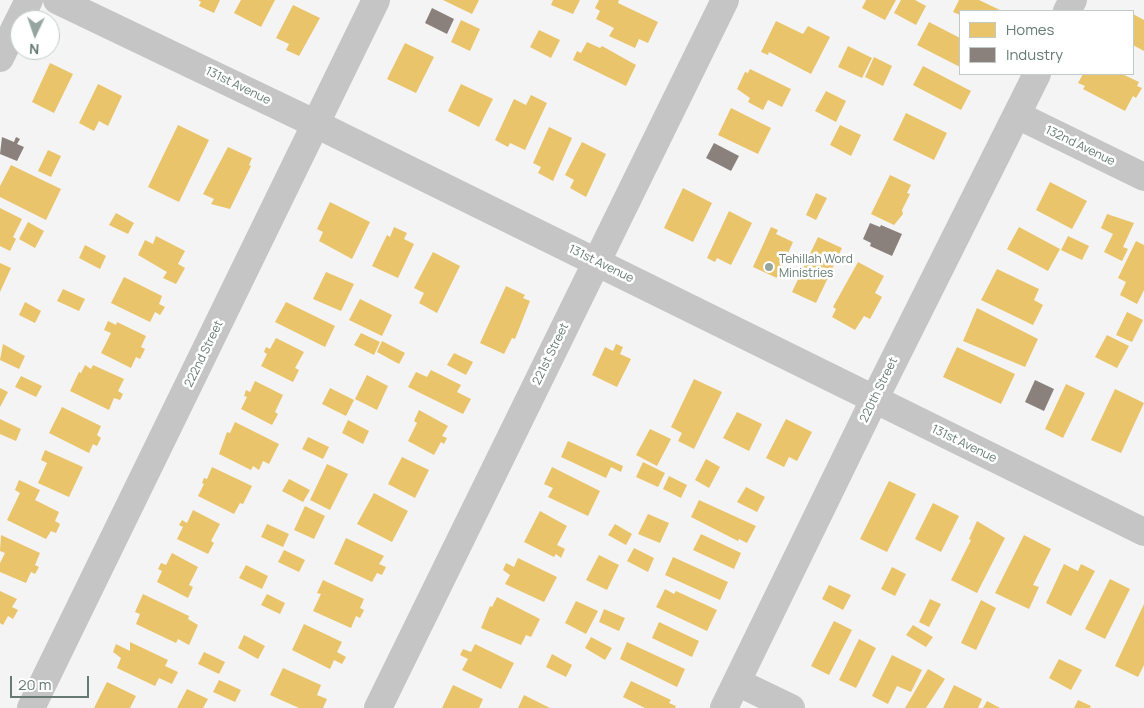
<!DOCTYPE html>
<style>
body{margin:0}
#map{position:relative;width:1144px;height:708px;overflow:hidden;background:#f5f4f4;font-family:Manrope,sans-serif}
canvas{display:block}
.legend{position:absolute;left:959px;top:10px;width:175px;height:65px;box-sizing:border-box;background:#fff;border:1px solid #c1cac7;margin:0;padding:6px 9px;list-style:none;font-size:15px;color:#647a72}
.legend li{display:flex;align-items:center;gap:10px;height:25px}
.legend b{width:25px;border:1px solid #c1cac7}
.north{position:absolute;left:10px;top:10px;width:50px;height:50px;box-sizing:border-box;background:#fff;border:1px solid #c1cac7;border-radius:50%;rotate:183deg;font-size:14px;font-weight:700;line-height:20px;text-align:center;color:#647a72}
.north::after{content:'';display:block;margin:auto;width:18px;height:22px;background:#97a5a0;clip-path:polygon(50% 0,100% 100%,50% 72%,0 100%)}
.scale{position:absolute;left:10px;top:676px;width:79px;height:22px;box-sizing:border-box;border:2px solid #647a72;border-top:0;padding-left:6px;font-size:15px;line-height:18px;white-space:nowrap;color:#647a72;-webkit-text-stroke:4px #fff;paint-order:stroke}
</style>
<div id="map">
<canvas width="1144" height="708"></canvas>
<ul class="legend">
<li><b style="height:14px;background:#e9c46a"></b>Homes</li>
<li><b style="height:14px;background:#8a817c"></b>Industry</li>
</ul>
<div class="north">N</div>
<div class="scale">20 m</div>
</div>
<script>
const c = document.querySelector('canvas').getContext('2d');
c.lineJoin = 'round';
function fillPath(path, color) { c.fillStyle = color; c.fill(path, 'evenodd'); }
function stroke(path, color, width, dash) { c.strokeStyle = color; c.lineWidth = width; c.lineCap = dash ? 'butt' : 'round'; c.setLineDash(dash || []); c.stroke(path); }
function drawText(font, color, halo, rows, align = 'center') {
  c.font = font + ' Manrope,sans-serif'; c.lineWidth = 5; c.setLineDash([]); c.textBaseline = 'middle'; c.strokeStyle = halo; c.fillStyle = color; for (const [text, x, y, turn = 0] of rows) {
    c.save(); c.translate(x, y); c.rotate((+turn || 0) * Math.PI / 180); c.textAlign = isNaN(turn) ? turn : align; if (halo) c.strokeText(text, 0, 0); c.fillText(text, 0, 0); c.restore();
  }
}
fillPath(new Path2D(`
 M198,0H220L214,13L199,6L201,2Z
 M241,0H275L261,27L234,13Z
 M443,0H479L472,14Z
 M553,0H580L573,14L551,5Z
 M599,0H619L618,3L658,22L648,43L639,39L635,48L609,36L614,28L596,19L600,11L595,8Z
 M866,0H896L885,20L862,8Z
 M901,0H915L926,6L916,25L894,13Z
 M959,0H979L1002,11H960V15L953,12Z
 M293,5L320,18L299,56L286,50L289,44L276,38Z
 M1133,14L1144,20V51L1133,45Z
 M461,20L480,29L470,51L451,42Z
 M776,21L803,34L808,26L830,37L811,74L769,52L768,55L761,52Z
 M929,22L960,38V67L917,45Z
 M539,30L560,40L551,58L530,47Z
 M587,42L600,48L602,46L636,65L626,86L573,60L577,51L581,53Z
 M405,43L434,57L416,93L387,79Z
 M848,46L872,58L862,78L838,67Z
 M874,57L892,66L883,86L865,77Z
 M50,63L73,74L54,113L32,102Z
 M923,66L971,91L961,110L913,85Z
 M750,69L791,89L782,107L768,100L763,110L748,102L750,98L737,89L745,72L748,73Z
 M1083,74H1122L1139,82L1137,86L1142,88L1136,98L1133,96L1125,111L1083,89L1085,86L1078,83Z
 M98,84L122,96L108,126L99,121L94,131L79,123Z
 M461,84L493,99L479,127L448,111Z
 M826,91L846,101L836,122L815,111Z
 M531,95L547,103L525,150L510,143L508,147L495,140L514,99L526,105Z
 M731,108L771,128L758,154L718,135Z
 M906,113L947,133L934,160L893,140Z
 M178,125L209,140L179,202L148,187Z
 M840,125L861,135L851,156L830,145Z
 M549,127L572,138L553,181L538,173L541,167L533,163Z
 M582,142L606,154L586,197L570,188L574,180L565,175Z
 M228,147L252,158L249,165L251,166L230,209L211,204L214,199L203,194Z
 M48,150L61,156L51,177L38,171Z
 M11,165L61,189L46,220L0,197V186Z
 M890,175L911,185L907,193L910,194L902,210L903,214L894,225L871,214Z
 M1050,182L1087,201L1072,229L1036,210Z
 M683,188L712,203L693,242L664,228Z
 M816,193L827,198L816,220L806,215Z
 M330,202L370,222L352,259L319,241L323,232L317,229Z
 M0,208L22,219L13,237L16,239L10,251L0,246Z
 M729,211L752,223L731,265L717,258L715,262L707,258Z
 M116,213L134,223L128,234L109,225Z
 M1107,214L1134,223L1123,247L1128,249L1122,261L1104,252L1113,234L1101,228Z
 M28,222L44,231L35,248L19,239Z
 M394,227L407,233L404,239L414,244L398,278L372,266L387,235L390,237Z
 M771,227L778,230L776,234L793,242L777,278L753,267Z
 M1019,227L1060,249L1048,271L1007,249Z
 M156,236L185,251L178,264L185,268L176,284L163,278L167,272L138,255L145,240L153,244Z
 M1068,236L1089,246L1082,260L1061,250Z
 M818,237L842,248L816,303L792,292Z
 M1136,241L1144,245V290L1137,304L1120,295L1126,282L1118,278Z
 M85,245L106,256L100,269L79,258Z
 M433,252L460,266L437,313L419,303L424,293L414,288Z
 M858,262L884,276L875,293L882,297L870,319L864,316L855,330L832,317L836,309L833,307Z
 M0,263L11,268L0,292Z
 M997,269L1039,289L1034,300L1043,305L1033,325L981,300Z
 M326,272L354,284L341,311L313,299Z
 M124,277L162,296L159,304L165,307L160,315L155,312L150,322L111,303Z
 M506,286L525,295L523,298L530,301L515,339L512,338L504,354L480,343Z
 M63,289L85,299L79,311L57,301Z
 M360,299L392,315L382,336L349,320Z
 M25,302L41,311L35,323L19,315Z
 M286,302L335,326L325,347L275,322Z
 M977,308L1038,339L1025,367L963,341Z
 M1127,312L1143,320L1132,342L1116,335Z
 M108,321L116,325L117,322L146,336L141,347L145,349L140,359L136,357L131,368L101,353L111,333L104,330Z
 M361,333L380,342L374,355L354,345Z
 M1107,335L1129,346L1117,368L1095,357Z
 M276,338L304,352L295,368L299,370L293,382L261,366L267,354L264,352L266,347L270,349Z
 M382,341L405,353L399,364L377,352Z
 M3,344L25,356L19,369L0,360Z
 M616,344L623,347L620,354L631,359L617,387L592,375L605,347L613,351Z
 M957,347L1015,374L1001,404L943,377Z
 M454,353L473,362L466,375L447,365Z
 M85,365L91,369L93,365L124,379L118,391L123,394L120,400L114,398L109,410L70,391L79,372L81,373Z
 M431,370L461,385L457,392L471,399L463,414L408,387L416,372L427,377Z
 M367,375L388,386L377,410L355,399Z
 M21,376L42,386L36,397L15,387Z
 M694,379L722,392L694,449L678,441L682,433L671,427Z
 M255,381L283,395L275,412L278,414L272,425L241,409L247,397L244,396L246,390L250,392Z
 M1066,384L1085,393L1063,438L1045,429Z
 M0,388L8,392L0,407Z
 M330,388L354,400L346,416L322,404Z
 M1115,389L1144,403L1121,453L1091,440Z
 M62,407L101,426L97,435L101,438L97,446L93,444L89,453L49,433Z
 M419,410L448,426L442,436L447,438L444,444L441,442L434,455L408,441L417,423L414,421Z
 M737,412L762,424L749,451L723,438Z
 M0,419L21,429L16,441L0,434Z
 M786,419L812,432L797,461L789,457L784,467L766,458Z
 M348,420L369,431L363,444L342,433Z
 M235,422L279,444L269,464L263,461L259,470L253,466L251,470L219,454L227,432L230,433Z
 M650,429L671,439L657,466L636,455Z
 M308,437L329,447L323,459L302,449Z
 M568,441L623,466L621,472L611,467L606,478L561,457Z
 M45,450L83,467L69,497L38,483L47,463L41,460Z
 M402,457L429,470L415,498L388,484Z
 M706,459L720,467L709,488L695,480Z
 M643,462L665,473L658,487L636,477Z
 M327,464L348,474L330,510L310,500Z
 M212,467L252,486L243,504L240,503L234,514L198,496L204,484L202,483L204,478L207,479Z
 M552,467L600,491L588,516L548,497L553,488L544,484Z
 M669,476L687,485L681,498L663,489Z
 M289,479L310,490L303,502L282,491Z
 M19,480L40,490L35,500L59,512L55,521L60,524L56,533L51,531L46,539L7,520L20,493L15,490Z
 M889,481L916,494L887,552L860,539Z
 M746,487L765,497L757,512L737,502Z
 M374,493L408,511L392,542L357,524Z
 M699,500L756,526L747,543L739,539L738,541L691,517Z
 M933,503L959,516L941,552L915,539Z
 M305,506L325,516L314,539L294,530Z
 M193,510L220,524L211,541L214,543L208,554L177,539L183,527L179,525L182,520L187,523Z
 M540,511L567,526L557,545L565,549L561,558L556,554L554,557L524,542Z
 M648,514L669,523L660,543L638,534Z
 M977,521L1005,538L977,593L951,580L971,540L969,539Z
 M267,524L289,534L283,547L261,537Z
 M615,524L632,534L626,545L608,535Z
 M701,534L741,553L734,569L693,550Z
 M1,535L40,553L35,565L39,567L35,574L31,572L26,583L0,572V563L5,553L0,551Z
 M1024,535L1051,549L1033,585L1039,587L1029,609L995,593Z
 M346,538L384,556L379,564L386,567L382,575L377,573L372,582L334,564Z
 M634,548L654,558L648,572L627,561Z
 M284,550L305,560L299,572L278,562Z
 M172,553L198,567L189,585L193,587L188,598L157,582L162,571L158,569L161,563L166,565Z
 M599,555L619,565L607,590L586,580Z
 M673,557L728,582L720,600L665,575Z
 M518,558L557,577L544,602L505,584L510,575L503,570L506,563L514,567Z
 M1064,564L1078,571L1081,564L1095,571L1071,616L1046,603Z
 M246,565L268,576L262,589L239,578Z
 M892,567L906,574L895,596L881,589Z
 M1110,579L1130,589L1105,639L1085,629Z
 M323,580L364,599L360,608L364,610L360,618L356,616L351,628L313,611L321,594L317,593Z
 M829,585L851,595L843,610L822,599Z
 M665,589L674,594L676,591L717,610L707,631L656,607Z
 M0,591L17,599L12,607L18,610L13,619L8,616L3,625L0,623Z
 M143,594L189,616L188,619L198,625L189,645L178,639L176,643L136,624L140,614L135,612Z
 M267,594L285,603L280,614L261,605Z
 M497,597L540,619L531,637L526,635L521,645L481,628L490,606L492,607Z
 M930,599L941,604L929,627L919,622Z
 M981,600L996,608L976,650L961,643Z
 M576,601L598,611L586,634L565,623Z
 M1144,604V665L1138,677L1115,666Z
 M604,609L625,618L619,631L599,622Z
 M834,621L852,630L829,675L811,666Z
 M659,622L699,641L692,657L652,638Z
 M304,624L342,642L337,652L346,657L342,664L334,660L330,669L292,650Z
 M913,625L933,637L926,647L906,635Z
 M244,635L265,646L258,659L238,648Z
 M591,637L612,648L605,660L585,648Z
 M859,639L876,648L856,688L839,680Z
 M130,642L168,660L165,666L178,672L172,684L159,678L155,686L117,668L121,658L113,652L116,644L130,651Z
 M627,642L685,669L677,687L620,659Z
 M475,644L514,663L501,689L462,670L468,659L460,655L463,649L471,652Z
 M204,652L225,662L219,674L198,664Z
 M552,654L572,665L566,677L546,667Z
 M892,655L922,670L911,692L897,686L888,704L872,696Z
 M1059,659L1082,670L1071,690L1049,678Z
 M283,668L321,685L317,695L327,699L323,708H299L270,695Z
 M928,669L945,679L926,708H905Z
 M219,680L241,690L235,702L213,692Z
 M631,681L671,700L669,703L676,706L675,708H645L623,697Z
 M107,682L136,696L130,708H94Z
 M453,685L483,699L479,708H442Z
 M954,685L982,699L978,708H943Z
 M187,689L208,699L203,708H177Z
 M524,695L550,708H518Z
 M1078,700L1091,706L1090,708H1074Z
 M987,701L1000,708H983Z`), '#e9c46a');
fillPath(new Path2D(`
 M432,8L454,19L447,34L425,23Z
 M2,137L14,142L16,137L20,139L17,144L24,147L17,161L0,154Z
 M714,143L739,156L731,171L706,158Z
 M870,223L880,227L881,225L902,234L892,256L870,246L871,243L863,239Z
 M1035,380L1054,389L1044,411L1025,402Z`), '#8a817c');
stroke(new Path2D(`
 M57,0L316,124L1144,532
 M1067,11L1073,0
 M0,58L29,0
 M1017,115L1144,177
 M737,682L791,708
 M31,708L376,0
 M378,708L725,0
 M724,708L874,400L1037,74`), '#c4c5c4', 28);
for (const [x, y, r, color] of [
 [769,267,5,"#97a5a0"]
]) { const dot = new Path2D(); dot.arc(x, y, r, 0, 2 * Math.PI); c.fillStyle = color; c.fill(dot); stroke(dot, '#fff', 2); }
drawText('12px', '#647a72', '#fff', [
 ["131st Avenue",238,86,26],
 ["132nd Avenue",1080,146,26],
 ["131st Avenue",601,264,26],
 ["222nd Street",204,354,-64],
 ["221st Street",551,354,-64],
 ["220th Street",879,390,-64],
 ["131st Avenue",964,444,26]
]);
drawText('12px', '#647a72', '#fff', [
 ["Tehillah Word",779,260],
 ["Ministries",779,274]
], 'left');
</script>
